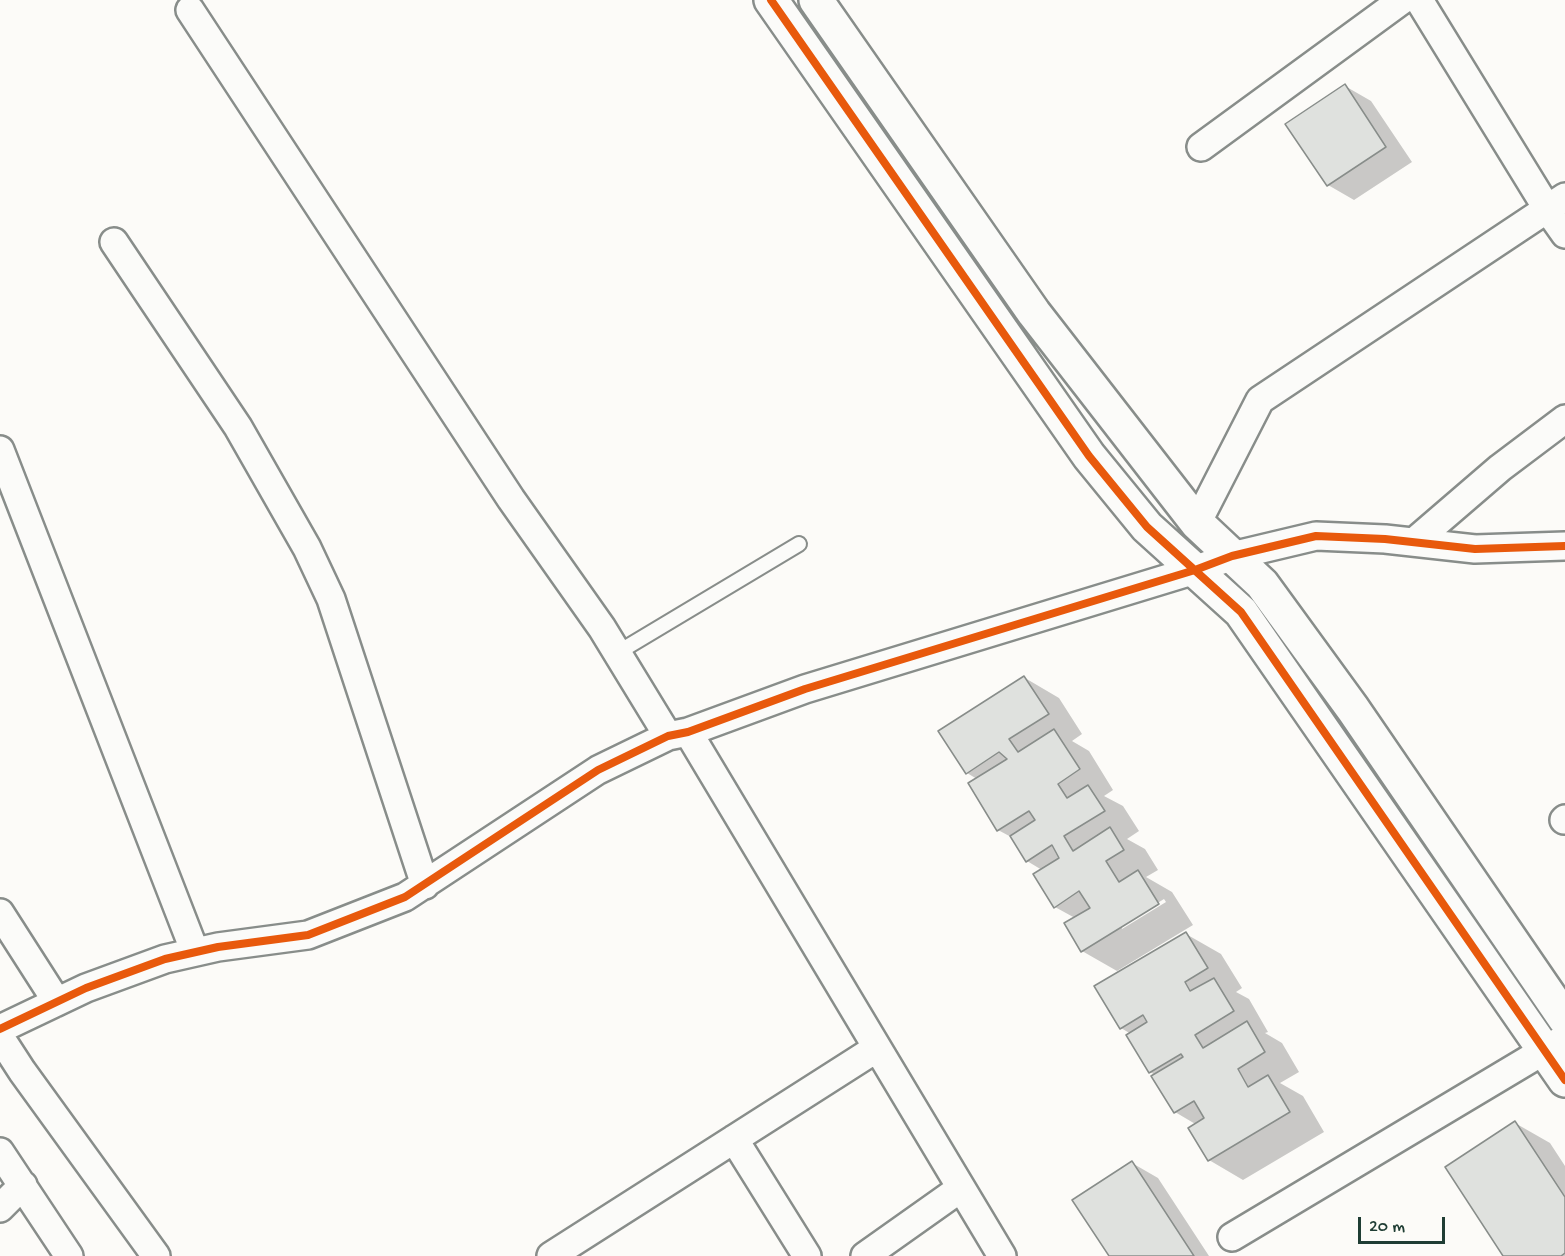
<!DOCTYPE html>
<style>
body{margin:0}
#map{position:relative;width:1565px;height:1256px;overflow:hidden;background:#fcfbf8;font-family:"Gochi Hand",sans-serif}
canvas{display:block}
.scale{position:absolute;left:1358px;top:1217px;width:87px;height:27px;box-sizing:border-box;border:3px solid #1f3d34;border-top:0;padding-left:8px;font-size:18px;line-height:21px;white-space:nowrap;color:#1f3d34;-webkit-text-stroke:4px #fdfcf7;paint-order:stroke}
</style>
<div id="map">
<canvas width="1565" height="1256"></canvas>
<div class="scale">20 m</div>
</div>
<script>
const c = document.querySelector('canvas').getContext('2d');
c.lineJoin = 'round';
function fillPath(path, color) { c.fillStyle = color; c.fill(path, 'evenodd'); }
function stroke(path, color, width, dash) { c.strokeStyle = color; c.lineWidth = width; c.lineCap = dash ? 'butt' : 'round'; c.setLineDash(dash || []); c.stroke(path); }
fillPath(new Path2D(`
 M1345,86L1371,101L1412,162L1354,200L1328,185Z
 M1025,678L1059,698L1082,734L1072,741L1089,751L1113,790L1104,796L1123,806L1139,831L1127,839L1145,849L1158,870L1146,877L1172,892L1193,925L1117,971L1082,951L1066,924L1075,918L1055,907L1042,870L1027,861L1013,838L998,830L977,779L967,773ZM1164,899L1166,902L1122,929V925Z
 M1186,934L1221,954L1242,988L1236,992L1249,999L1268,1032L1265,1033L1282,1043L1299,1072L1280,1083L1303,1096L1324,1132L1243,1180L1209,1160L1197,1125L1175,1112L1155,1075L1150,1072L1131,1034L1121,1028Z
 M1515,1123L1550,1143L1565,1166V1256H1505Z
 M1132,1163L1158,1178L1209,1256H1111Z`), '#0003');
const building = new Path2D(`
 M1345,84L1386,147L1327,186L1285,124Z
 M1024,676L1049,714L1009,739L1018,752L1054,729L1080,769L1058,784L1067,798L1088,785L1105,811L1064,836L1073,851L1110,827L1124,850L1106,861L1119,882L1138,870L1159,904L1081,952L1064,923L1090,908L1079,891L1054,908L1033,874L1059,858L1052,845L1026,862L1010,836L1035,820L1029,811L997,831L968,783L1007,759L999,752L966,774L938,731Z
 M1186,932L1208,968L1185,982L1190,991L1214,978L1234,1011L1195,1035L1203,1048L1247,1021L1265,1052L1238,1069L1248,1087L1268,1075L1290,1112L1208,1161L1188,1128L1204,1118L1194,1101L1174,1113L1151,1076L1183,1057L1181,1054L1149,1073L1126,1035L1147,1022L1143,1015L1120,1029L1094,986Z
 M1515,1121L1565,1197V1253L1561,1256H1503L1445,1167Z
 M1132,1161L1194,1256H1109L1072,1200Z`);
fillPath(building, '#dfe1de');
stroke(building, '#888d8a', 1.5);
const lane = new Path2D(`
 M617,653L799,544`);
const street = new Path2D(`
 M1419,0L1548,210L1565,234
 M190,10L511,499L602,628L668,736
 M1201,147L1402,0
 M114,242L238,427L307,548L331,599L425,885
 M0,450L195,952
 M1197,523L1260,400L1565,197
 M1414,542L1500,468L1565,419
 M688,732L1002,1256
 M1564,820L1565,819
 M0,913L57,1002
 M0,1029L86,988L165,959L218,947L308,935L405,897L598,770L668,736L688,732L805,689L1195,570L1232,556L1316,536L1385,539L1475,549L1565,546
 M0,1037L22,1071L156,1256
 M734,1139L807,1256
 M0,1152L69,1256
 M0,1208L23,1185
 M1232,1237L1565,1038
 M551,1256L877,1048
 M865,1256L961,1188`);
const secondary = new Path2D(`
 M771,0L1089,456L1147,527L1241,612L1565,1080
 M816,0L1034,313L1197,523L1262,584L1353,709L1565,1019`);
stroke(lane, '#888d8a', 18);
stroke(street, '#888d8a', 32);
stroke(secondary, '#888d8a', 38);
stroke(lane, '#fbfbf9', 14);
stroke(street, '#fbfbf9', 27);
stroke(secondary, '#fbfbf9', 33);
stroke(new Path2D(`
 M771,0L1089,456L1147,527L1241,612L1565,1080
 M0,1029L86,988L165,959L218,947L308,935L405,897L598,770L668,736L688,732L805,689L1195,570L1232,556L1316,536L1385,539L1475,549L1565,546`), '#e8590c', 8);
</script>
